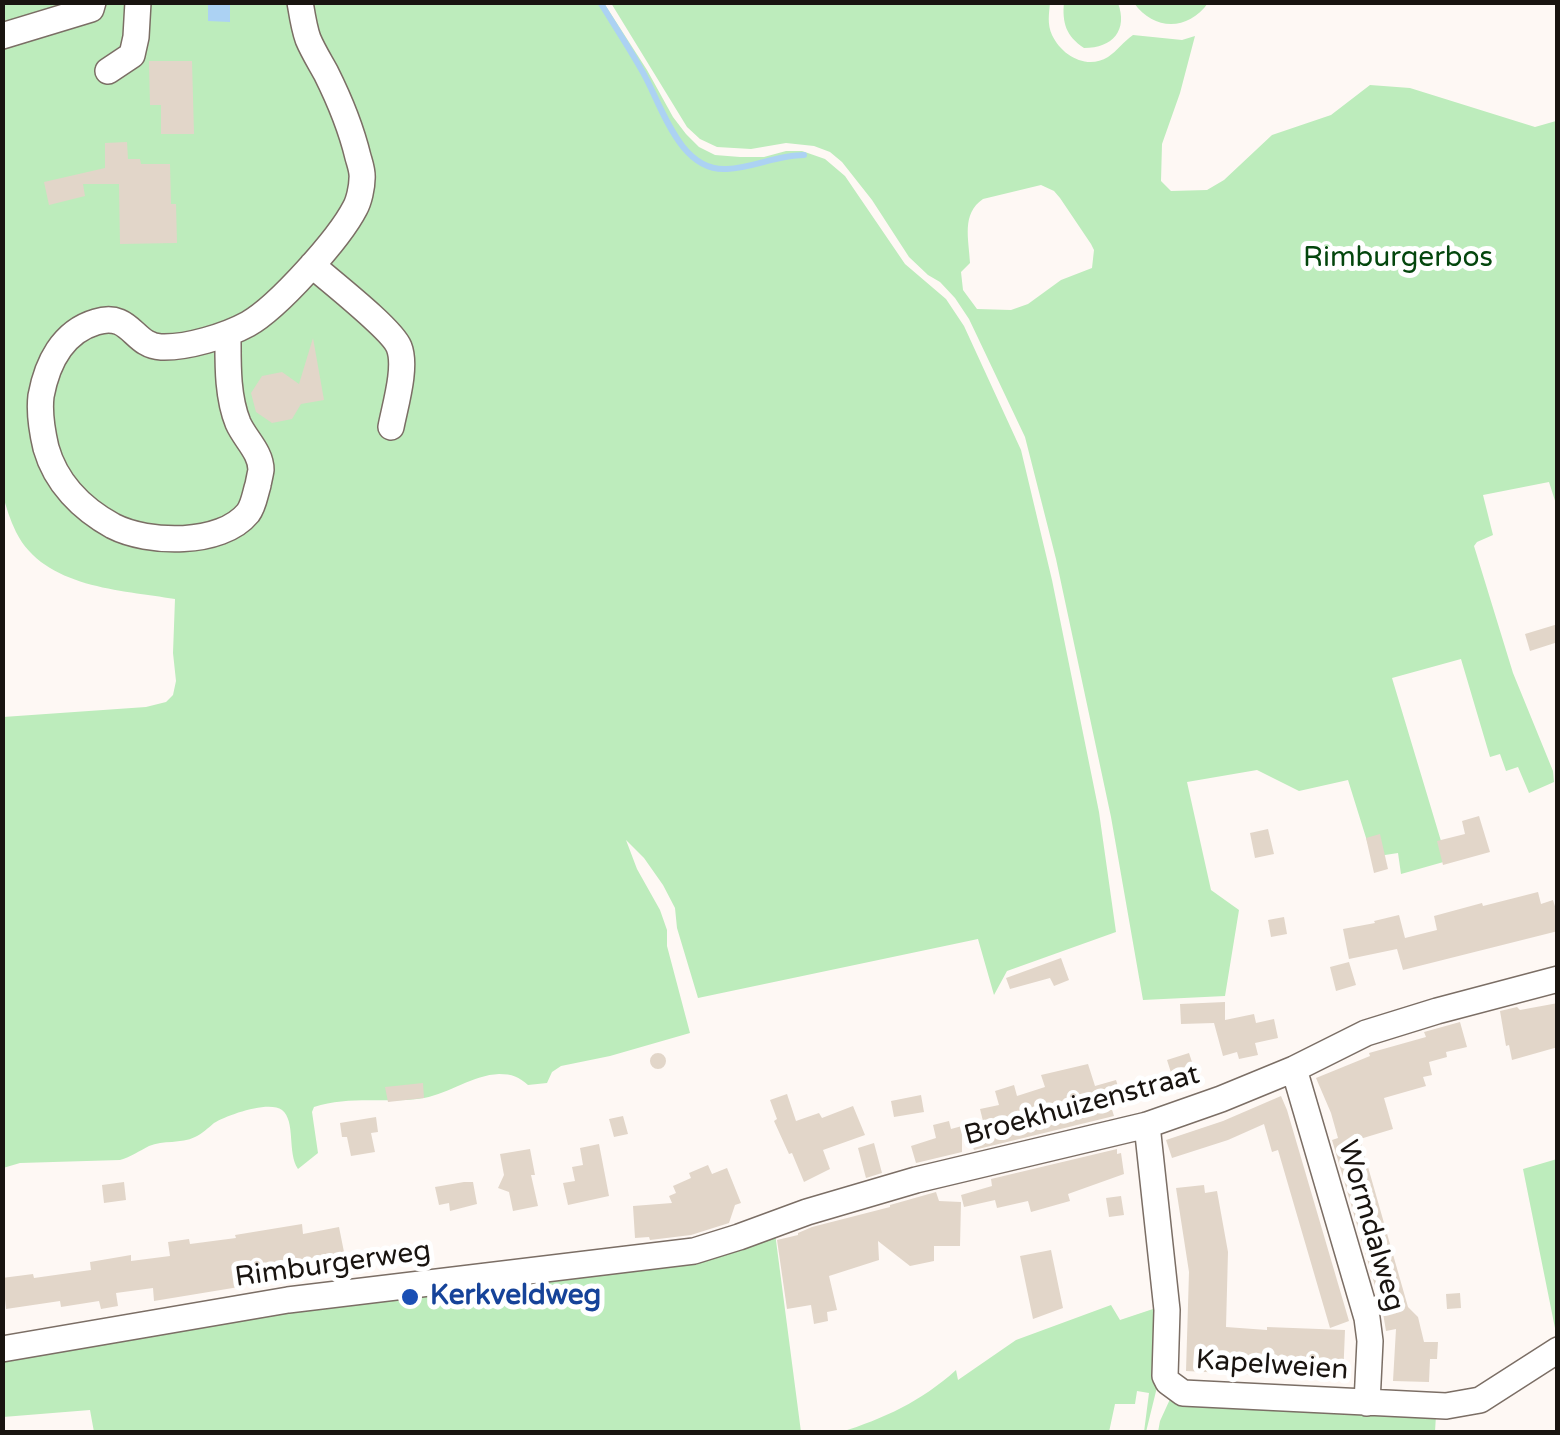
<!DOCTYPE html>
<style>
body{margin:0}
#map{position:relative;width:1560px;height:1435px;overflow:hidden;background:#fef8f4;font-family:"Varela Round",sans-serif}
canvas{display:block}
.frame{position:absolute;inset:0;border:5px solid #191410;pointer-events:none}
</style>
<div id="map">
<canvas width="1560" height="1435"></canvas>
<div class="frame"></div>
</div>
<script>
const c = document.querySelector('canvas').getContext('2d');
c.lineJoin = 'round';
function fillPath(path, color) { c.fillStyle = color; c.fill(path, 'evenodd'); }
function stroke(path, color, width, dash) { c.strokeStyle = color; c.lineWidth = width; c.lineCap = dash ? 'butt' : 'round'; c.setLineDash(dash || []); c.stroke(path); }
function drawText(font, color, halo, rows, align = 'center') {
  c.font = font + ' "Varela Round",sans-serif'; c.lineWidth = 10; c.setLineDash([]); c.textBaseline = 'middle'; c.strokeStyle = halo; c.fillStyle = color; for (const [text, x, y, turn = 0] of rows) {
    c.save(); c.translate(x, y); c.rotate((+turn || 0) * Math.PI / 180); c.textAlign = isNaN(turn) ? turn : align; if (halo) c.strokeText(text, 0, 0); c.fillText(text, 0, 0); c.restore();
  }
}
fillPath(new Path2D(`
 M1064,2L1118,3C1128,30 1113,48 1084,48C1066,36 1062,23 1064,2Z
 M3,3H604L647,70L673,117L686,134L699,147L715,155L740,157H764L786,151H802L825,159L845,176L905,264L946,299L964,326L1021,450L1052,580L1099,812L1116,932L1007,971L994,995L978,939L698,998L677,928L675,908L663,885L644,858L626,840L637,869L660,910L667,930V946L690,1033L610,1056L561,1066L552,1072L547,1083L528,1085C519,1077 512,1074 499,1074C473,1075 450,1093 424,1098C388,1104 350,1095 314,1107L312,1112L318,1153L298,1169C287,1153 296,1121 282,1110C269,1100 227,1115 214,1123C208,1128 202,1134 195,1137C181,1144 163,1140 149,1146C139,1151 131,1157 120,1160L20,1163L3,1168V717L146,707L166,702L173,695L176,681L173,653L175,599C121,590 44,588 16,532C10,520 6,507 3,495Z
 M611,3H1050C1049,14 1047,24 1052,35C1062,56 1087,70 1108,57C1117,51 1124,41 1133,35L1182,40L1195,36L1180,93L1162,144L1161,181L1171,191L1207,190L1224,180L1272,135L1331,115L1370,85L1410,88L1535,127L1556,121L1557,118V507L1549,482L1483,495L1493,535L1477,542L1474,546L1513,673L1553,771L1554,782L1529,793L1518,767L1506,771L1500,754L1490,757L1461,659L1392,678L1447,861L1401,874L1398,853L1372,857L1348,780L1299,791L1257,770L1187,782L1211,890L1239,910L1225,996L1143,1000L1111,817L1056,559L1025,437L969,319L955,298L940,282L928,275L909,257L872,200L842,162L830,152L814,146L786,143L751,149L717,147L700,139L687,127ZM1041,185L1054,191L1060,198L1091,244L1094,250L1092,268L1061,280L1028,304L1011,310L977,309L963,290L961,272L970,263C969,239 961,214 983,199Z
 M1134,3H1208C1188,31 1154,31 1134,3Z
 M1557,1159H1558L1557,1338L1523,1169Z
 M775,1233L801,1432H94L90,1410L3,1417V1357Z
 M1111,1305L1120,1320L1159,1307V1379L1146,1432H1144L1149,1393L1137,1391L1135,1404H1115L1109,1432H841C883,1419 922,1401 956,1370L958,1380L1016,1340Z
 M1171,1397L1436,1415L1435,1432H1158L1160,1421Z`), '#bdecbc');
fillPath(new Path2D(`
 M208,3H230V22L208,21Z`), '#acd2f3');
stroke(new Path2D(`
 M600,2C614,25 628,46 641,69C661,102 678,172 727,169C753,168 777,155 804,155`), '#acd2f3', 6);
fillPath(new Path2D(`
 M149,61H192L194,134H161V105H150Z
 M127,142L128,159H140L141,164H170L171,204H176L177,243L120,244L119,184H83L85,196L49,205L44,182L105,168V143Z
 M313,338L324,400L301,404L292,419L272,423L256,412L251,393L262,376L282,372L299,384Z
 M1558,624V642L1530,651L1525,634Z
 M1479,816L1490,852L1443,865L1437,841L1465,834L1462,821Z
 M1268,829L1274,854L1255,858L1250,833Z
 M1380,834L1388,869L1374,873L1366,838Z
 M1538,892L1541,904L1553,900L1558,916V931L1403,970L1397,949L1349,959L1343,929L1375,923L1374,921L1399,915L1405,938L1437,930L1434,916L1482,903L1483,906Z
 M1284,917L1287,934L1271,937L1268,920Z
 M1061,958L1069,980L1054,986L1050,978L1010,989L1006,978Z
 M1349,962L1356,985L1336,991L1330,967Z
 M1225,1002V1020L1254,1014L1256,1023L1274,1019L1278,1038L1255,1043L1258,1055L1239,1059L1237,1052L1223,1056L1214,1023L1181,1024L1180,1004Z
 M1558,1003V1047L1512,1060L1509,1045L1506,1046L1500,1011L1517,1007L1520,1010Z
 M1460,1022L1467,1047L1446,1052L1447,1057L1429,1062L1432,1075L1423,1077L1426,1086L1384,1098L1393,1129L1360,1139L1408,1307L1418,1317L1424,1342H1438L1437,1359H1430L1429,1382L1393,1381L1396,1329L1386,1331L1383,1313L1332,1140L1338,1138L1331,1113L1316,1078L1370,1056L1369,1053L1426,1037L1424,1032Z
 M650 1061a8 8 0 1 1 16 0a8 8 0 1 1-16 0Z
 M1189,1053L1196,1074L1174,1082L1167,1060Z
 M1088,1064L1095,1086L1116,1080L1122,1099L1110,1103L1114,1116L974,1150L966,1125L983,1121L980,1109L999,1105L995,1091L1014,1085L1017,1096L1045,1087L1041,1075Z
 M423,1083L424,1098L388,1102L385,1087Z
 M787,1094L796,1121L819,1113L822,1118L853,1106L865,1135L823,1150L830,1169L804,1182L792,1153L789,1154L774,1121L777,1119L770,1100Z
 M921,1095L924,1112L894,1117L891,1101Z
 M1281,1096L1287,1110L1349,1321L1330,1328L1278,1150L1272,1152L1264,1124L1228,1140L1172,1158L1166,1140L1223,1121Z
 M623,1116L628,1134L614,1137L609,1119Z
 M376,1117L378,1132L371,1133L375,1152L351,1156L347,1137H342L340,1123Z
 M949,1121L951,1129L962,1126V1152L916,1163L911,1146L936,1138L933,1125Z
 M874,1143L882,1173L866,1178L858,1148Z
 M599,1144L609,1196L568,1205L563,1183L575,1181L572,1167L583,1165L580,1148Z
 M530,1149L535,1175H531L538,1206L513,1211L509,1192L498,1188L504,1175L500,1154Z
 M1117,1149V1154L1121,1153L1124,1174L1068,1194L1070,1201L1031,1212L1028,1201L997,1208L995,1200L964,1207L961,1195L992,1186L991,1179Z
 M708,1165L712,1174L727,1168L741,1203L735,1205L729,1223L691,1235L650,1240L649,1237L635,1238L633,1206L672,1203L669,1196L676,1193L673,1186L691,1178L689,1173Z
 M124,1182L126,1200L104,1203L102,1185Z
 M464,1182H473L477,1204L450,1211L449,1203L439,1205L435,1187Z
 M1204,1185L1205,1193L1217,1191L1228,1252L1226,1327L1267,1330V1327L1345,1330L1343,1379L1186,1371L1189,1272L1176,1188Z
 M936,1192L939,1201L961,1202L960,1246H934V1261L910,1266L878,1241L879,1260L829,1276L837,1310L827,1312L828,1321L814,1324L811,1305L787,1309L777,1240L798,1235V1233L812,1227L890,1207V1205Z
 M1121,1196L1124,1215L1109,1217L1106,1198Z
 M302,1224L303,1234L339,1227L347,1267L335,1269V1272L287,1280L285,1265L250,1268L251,1281L245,1282V1286L154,1301L153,1288L116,1293L118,1306L101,1309L99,1301L61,1307L60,1301L6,1309L5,1299H2V1278L33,1274L34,1278L91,1270L90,1262L131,1255V1261L170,1256L168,1242L189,1239L190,1244L236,1238L235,1235Z
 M422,1244L425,1260L402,1265L400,1247Z
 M1051,1250L1063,1308L1033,1319L1020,1256Z
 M1460,1293L1461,1308L1447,1309L1446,1294Z`), '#e2d6c9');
const minor = new Path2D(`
 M2,36L91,9L93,2
 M108,71L132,55L136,37L138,2
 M312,265C330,281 392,329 399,347C407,367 395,406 391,427
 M228,334C228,363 227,396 238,423C245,439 261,452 261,470C261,471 258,484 258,485C255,494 254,505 248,513C221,546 148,544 113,526C82,509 56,483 46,448C42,431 39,413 41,396C47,364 62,332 96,322C131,311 133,346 161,347C187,348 226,336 248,324C278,307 339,239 355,208C359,201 362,187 362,179C363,172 360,164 358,157C351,128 339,99 326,73C320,62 313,51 308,39C304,28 302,14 300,2
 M1294,1069L1367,1318L1370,1341L1367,1403
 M1147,1125L1167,1310L1165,1376L1168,1382L1183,1393L1446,1406L1480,1400L1558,1350
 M2,1349L288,1300L694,1251L739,1237L807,1212L916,1180L1147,1125L1221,1099L1294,1069L1366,1033L1437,1011L1558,979`);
stroke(minor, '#7b6e65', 28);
stroke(minor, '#fff', 25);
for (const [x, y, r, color] of [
 [410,1297,10,"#1a4fb4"]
]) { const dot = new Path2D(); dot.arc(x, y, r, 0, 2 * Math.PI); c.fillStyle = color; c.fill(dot); stroke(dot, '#fff', 4); }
drawText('28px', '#04460d', '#fff', [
 ["Rimburgerbos",1398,259]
]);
drawText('28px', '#191410', '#fff', [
 ["Broekhuizenstraat",1082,1106,-15],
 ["Wormdalweg",1370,1226,74],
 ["Rimburgerweg",333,1265,-8],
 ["Kapelweien",1272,1366,4]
]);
drawText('bold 28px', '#164399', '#fff', [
 ["Kerkveldweg",430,1297]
], 'left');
</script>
